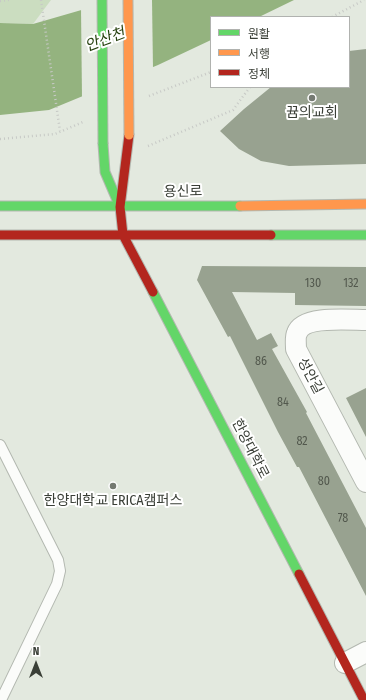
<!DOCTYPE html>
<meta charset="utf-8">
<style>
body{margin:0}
#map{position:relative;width:366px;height:700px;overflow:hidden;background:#e3e9df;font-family:"Fira Sans Condensed","Noto Sans KR",sans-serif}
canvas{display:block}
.legend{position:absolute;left:210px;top:16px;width:140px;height:72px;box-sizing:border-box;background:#fff;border:1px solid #b0b2af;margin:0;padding:5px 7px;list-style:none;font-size:12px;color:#3a3f37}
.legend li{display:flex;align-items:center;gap:8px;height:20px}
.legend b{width:20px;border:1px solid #b0b2af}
.north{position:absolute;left:16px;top:644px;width:40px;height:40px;-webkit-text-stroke:3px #fff;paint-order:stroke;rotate:0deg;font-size:11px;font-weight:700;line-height:16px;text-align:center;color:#3a3f37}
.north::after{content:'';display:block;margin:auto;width:14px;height:18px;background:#3a3f37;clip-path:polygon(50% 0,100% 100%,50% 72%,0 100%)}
</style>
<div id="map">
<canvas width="366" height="700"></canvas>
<ul class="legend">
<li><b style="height:5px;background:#63d668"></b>원활</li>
<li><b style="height:5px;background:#ff974d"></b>서행</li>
<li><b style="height:5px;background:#b3261e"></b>정체</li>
</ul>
<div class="north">N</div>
</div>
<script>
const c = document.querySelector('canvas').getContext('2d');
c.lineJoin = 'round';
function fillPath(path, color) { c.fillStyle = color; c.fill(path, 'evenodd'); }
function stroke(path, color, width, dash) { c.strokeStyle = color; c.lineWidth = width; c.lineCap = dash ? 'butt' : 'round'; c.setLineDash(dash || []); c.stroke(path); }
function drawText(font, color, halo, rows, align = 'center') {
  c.font = font + ' "Fira Sans Condensed","Noto Sans KR",sans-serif'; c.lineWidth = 4; c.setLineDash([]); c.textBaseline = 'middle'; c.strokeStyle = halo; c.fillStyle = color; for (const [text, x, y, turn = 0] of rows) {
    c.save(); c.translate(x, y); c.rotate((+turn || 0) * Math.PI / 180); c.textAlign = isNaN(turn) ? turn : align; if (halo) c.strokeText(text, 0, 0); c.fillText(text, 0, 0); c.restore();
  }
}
fillPath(new Path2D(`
 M0,0H51L33,24L0,23Z`), '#cbddc0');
fillPath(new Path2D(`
 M116,0H294L259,17H211V40L158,65L49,110L0,115V23L33,24Z`), '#94b37f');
fillPath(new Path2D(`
 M109,0H152L153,69L82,98L81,8Z`), '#e3e9df');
fillPath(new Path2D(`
 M366,49V164L289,166L261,161L239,149L220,131L244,109L271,87H349V51Z
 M202,266L366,267V306L295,305V293L232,292L257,340L271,333L278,346L272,349L307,412L306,413L366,528V596L299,467H297L278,432L230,336L228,337L197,280Z
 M366,388V437L346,398Z`), '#98a290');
const lane = new Path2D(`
 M0,445L58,560L60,571L57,584L1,700`);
const street = new Path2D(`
 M366,320C350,320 303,315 297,333C295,337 296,344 296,349L366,482
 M345,663L366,652`);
const fast = new Path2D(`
 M103,144L105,172L120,207
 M0,206H240
 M271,235H366
 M153,292L299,574`);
const slow = new Path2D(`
 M240,206L366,204`);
const jam = new Path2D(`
 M129,135L120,207L123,235L153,292
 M0,235H271
 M299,574L364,700`);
stroke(lane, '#b3b8b0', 12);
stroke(street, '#b3b8b0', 22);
stroke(fast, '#b3b8b0', 11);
stroke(slow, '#b3b8b0', 11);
stroke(jam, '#b3b8b0', 11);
stroke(new Path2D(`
 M41,0L60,131
 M0,1L9,0
 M332,17L364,0
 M149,96L211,72
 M0,139L55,134L83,122
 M148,146L233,110L250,87`), '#c7c9c6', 2.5, [1, 3]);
stroke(lane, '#fbfcfa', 10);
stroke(street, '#fbfcfa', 20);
stroke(fast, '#63d668', 9);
stroke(slow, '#ff974d', 9);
stroke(jam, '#b3261e', 9);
const fastBridge = new Path2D(`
 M102,0L103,144`);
const slowBridge = new Path2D(`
 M128,0L129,135`);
stroke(fastBridge, '#b3b8b0', 11, []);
stroke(slowBridge, '#b3b8b0', 11, []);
stroke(fastBridge, '#63d668', 9);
stroke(slowBridge, '#ff974d', 9);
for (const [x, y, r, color] of [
 [312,98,4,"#757a72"],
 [113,486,4,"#757a72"]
]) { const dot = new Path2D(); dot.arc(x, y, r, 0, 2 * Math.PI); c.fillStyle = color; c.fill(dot); stroke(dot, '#fff', 1.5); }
drawText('12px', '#52584d', null, [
 ["130",313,284],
 ["132",351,284],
 ["86",261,362],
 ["84",283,403],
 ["82",302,442],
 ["80",324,482],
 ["78",343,519]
]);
drawText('14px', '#3a3f37', '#fff', [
 ["뀸의교회",312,113],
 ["한양대학교 ERICA캠퍼스",113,501]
]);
drawText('14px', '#3a3f37', '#fff', [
 ["용신로",183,192,-1],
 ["성안길",310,376,62],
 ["한양대학로",250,449,63]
]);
drawText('italic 15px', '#26410f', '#fff', [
 ["안산천",105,40,-21]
]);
</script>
